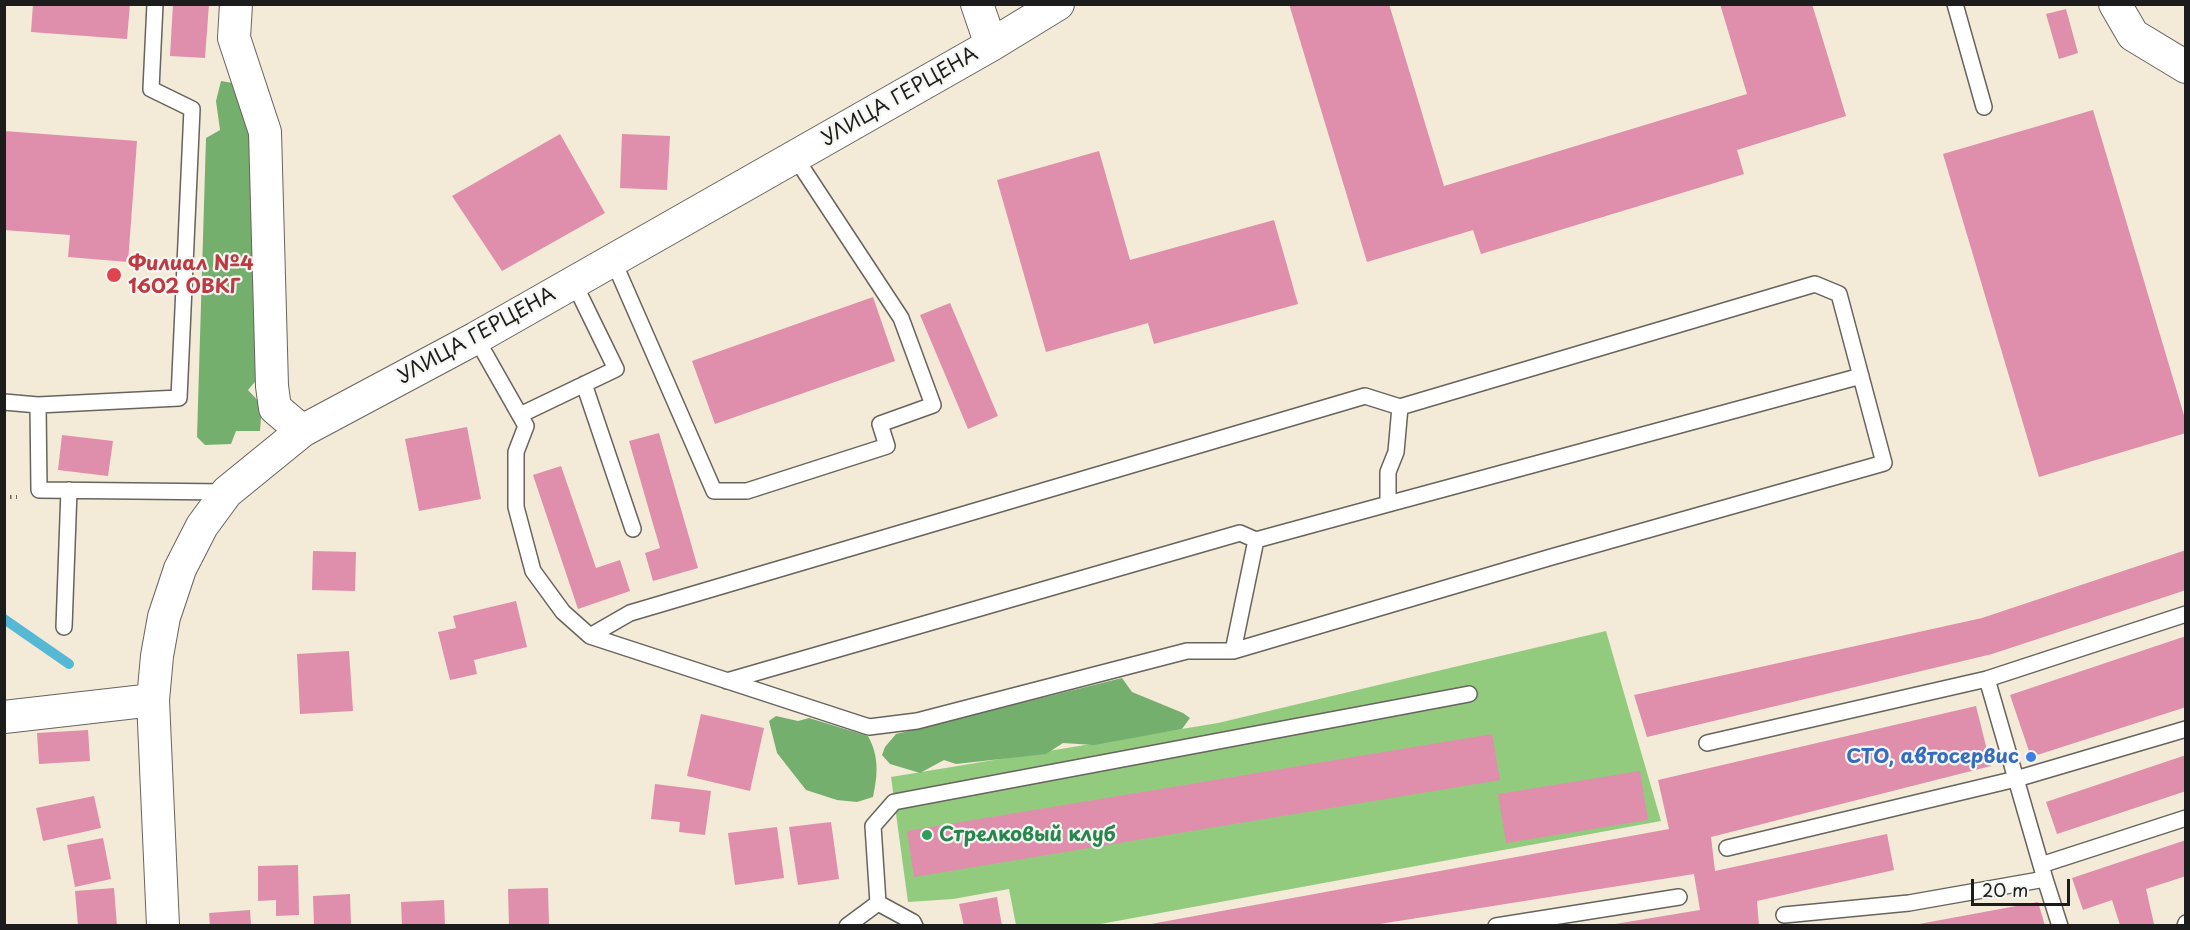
<!DOCTYPE html>
<meta charset="utf-8">
<style>
body{margin:0}
#map{position:relative;width:2190px;height:930px;overflow:hidden;background:#f3ead8;font-family:"Playpen Sans",sans-serif}
canvas{display:block}
.frame{position:absolute;inset:0;border:6px solid #1c1c1c;pointer-events:none}
.scale{position:absolute;left:1971px;top:879px;width:99px;height:27px;box-sizing:border-box;border:3px solid #1c1c1c;border-top:0;padding-left:8px;font-size:18px;line-height:21px;white-space:nowrap;color:#1c1c1c;-webkit-text-stroke:4px #f6f6f2;paint-order:stroke}
</style>
<div id="map">
<canvas width="2190" height="930"></canvas>
<div class="frame"></div>
<div class="scale">20 m</div>
</div>
<script>
const c = document.querySelector('canvas').getContext('2d');
c.lineJoin = 'round';
function fillPath(path, color) { c.fillStyle = color; c.fill(path, 'evenodd'); }
function stroke(path, color, width, dash) { c.strokeStyle = color; c.lineWidth = width; c.lineCap = dash ? 'butt' : 'round'; c.setLineDash(dash || []); c.stroke(path); }
function drawText(font, color, halo, rows, align = 'center') {
  c.font = font + ' "Playpen Sans",sans-serif'; c.lineWidth = 4.5; c.setLineDash([]); c.textBaseline = 'middle'; c.strokeStyle = halo; c.fillStyle = color; for (const [text, x, y, turn = 0] of rows) {
    c.save(); c.translate(x, y); c.rotate((+turn || 0) * Math.PI / 180); c.textAlign = isNaN(turn) ? turn : align; if (halo) c.strokeText(text, 0, 0); c.fillText(text, 0, 0); c.restore();
  }
}
fillPath(new Path2D(`
 M1606,631L1661,821L1095,925H1016L1009,889L953,899L908,902L891,777L1218,723Z`), '#92cb7e');
fillPath(new Path2D(`
 M221,81L233,83L252,129L259,377L248,390L262,405L260,431H236L231,444L205,445L197,437L206,138L220,130L216,101Z
 M1122,678L1132,692L1183,713L1190,718L1182,729L1094,745L1063,743L1046,754L956,764L944,760L920,773L890,764L882,755L885,747L896,734Z
 M776,716L798,721L809,718L868,736C879,756 878,774 873,797L857,802L837,800L806,790L777,753L769,721Z`), '#75af6d');
stroke(new Path2D(`
 M4,619L69,664`), '#55b8d4', 10);
fillPath(new Path2D(`
 M33,4H130L127,39L31,32Z
 M173,4H209L205,58L170,56Z
 M1289,4H1389L1444,186L1747,94L1720,4H1812L1846,116L1737,150L1744,174L1481,254L1473,230L1367,262Z
 M2066,9L2078,53L2059,59L2046,14Z
 M2093,110L2186,422V433L2039,477L1943,154Z
 M4,131L137,141L128,262L68,257L70,235L4,230Z
 M560,134L605,213L502,271L452,196Z
 M622,134L670,136L667,190L620,188Z
 M1099,151L1130,260L1274,220L1298,304L1154,344L1148,323L1046,352L997,180Z
 M873,297L895,361L715,424L692,361Z
 M950,303L998,416L968,429L920,315Z
 M467,427L481,499L419,511L405,439Z
 M659,433L698,568L653,581L645,553L660,548L629,441Z
 M62,435L113,441L108,476L58,470Z
 M561,466L596,568L620,560L630,591L578,609L533,475Z
 M2186,550V590L1992,654L1647,737L1634,695L1982,618Z
 M313,551L356,552L355,591L312,590Z
 M516,601L527,647L474,660L477,674L450,680L438,632L456,628L453,616Z
 M2186,636V707L2031,757L2010,695Z
 M349,651L353,711L300,714L297,654Z
 M1976,706L1991,766L1711,837L1715,871L1887,834L1894,870L1757,901L1759,926H1603L1700,910L1694,874L1367,926H1140L1669,829L1658,780Z
 M701,714L764,728L750,791L687,776Z
 M88,730L90,761L39,764L37,733Z
 M1492,734L1500,780L914,877L907,831Z
 M2186,755V791L2057,834L2046,802Z
 M1640,771L1648,820L1506,843L1498,794Z
 M655,784L711,791L705,835L679,832L680,822L651,819Z
 M94,796L101,828L43,841L36,808Z
 M831,822L839,879L798,885L789,827Z
 M777,827L784,878L735,885L728,833Z
 M103,838L111,879L75,887L67,845Z
 M2186,840V876L2146,889L2154,924L2120,925L2112,900L2083,910L2072,878Z
 M298,865L299,915L276,916V900L258,901V866Z
 M114,888L117,926H78L75,891Z
 M548,888L549,926H509L508,889Z
 M350,894L351,926H314L313,896Z
 M997,897L1002,926H964L959,904Z
 M444,900L445,926H402L401,902Z
 M2038,902L2045,926H1919V924Z
 M250,910L251,926H210L209,913Z`), '#df8eac');
const service = new Path2D(`
 M1955,4L1984,107
 M613,260L714,491H747L887,446L880,424L933,405L901,318L795,157
 M476,338L526,426L516,452V507L533,571L563,612L590,636L869,727L917,721L1187,651H1233L1548,558L1884,463L1839,294L1815,284L1400,407L1365,396L630,613L590,636
 M584,384L633,529
 M4,402L38,405L179,398L192,109L151,89L155,4
 M38,405L39,490L227,492
 M520,415L616,369L574,283
 M1388,504L1861,376
 M64,627L69,490
 M1233,651L1256,540L1388,504V472L1396,452L1400,407
 M1987,679L2045,879L2060,926
 M727,681L1240,533L1256,540
 M1707,743L1987,679L2186,614
 M1727,848L2016,779L2186,729
 M2041,865L2186,818
 M878,903L913,922L915,926
 M1784,915L1909,903L2045,879
 M847,926L878,903L873,826L894,802L1469,694
 M1496,926L1679,897
 M2185,926L2186,923`);
const minor = new Path2D(`
 M236,4L234,38L265,132L272,386L275,408L302,431
 M977,4L991,45
 M2115,4L2133,35L2186,67
 M153,700L163,926
 M4,717L153,700L157,656L164,617L180,569L202,526L227,492L302,431L476,338L991,45L1058,4`);
stroke(service, '#67645e', 18);
stroke(minor, '#67645e', 34);
stroke(new Path2D(`
 M4,497H17`), '#67645e', 4, [1.5, 4.5]);
stroke(service, '#fff', 15);
stroke(minor, '#fff', 32);
for (const [x, y, r, color] of [
 [114,275,8,"#e0444e"],
 [2031,757,6,"#3f7fe0"],
 [927,835,6,"#2e9e5b"]
]) { const dot = new Path2D(); dot.arc(x, y, r, 0, 2 * Math.PI); c.fillStyle = color; c.fill(dot); stroke(dot, '#f6f6f2', 2); }
drawText('20px', '#1c1c1c', '#f6f6f2', [
 ["УЛИЦА ГЕРЦЕНА",900,97,-30],
 ["УЛИЦА ГЕРЦЕНА",477,336,-29]
]);
drawText('bold 20px', '#be3a42', '#f6f6f2', [
 ["Филиал №4",128,264],
 ["1602 ОВКГ",128,287]
], 'left');
drawText('bold 20px', '#366cbe', '#f6f6f2', [
 ["СТО, автосервис",2019,757]
], 'right');
drawText('bold 20px', '#27864d', '#f6f6f2', [
 ["Стрелковый клуб",939,835]
], 'left');
</script>
